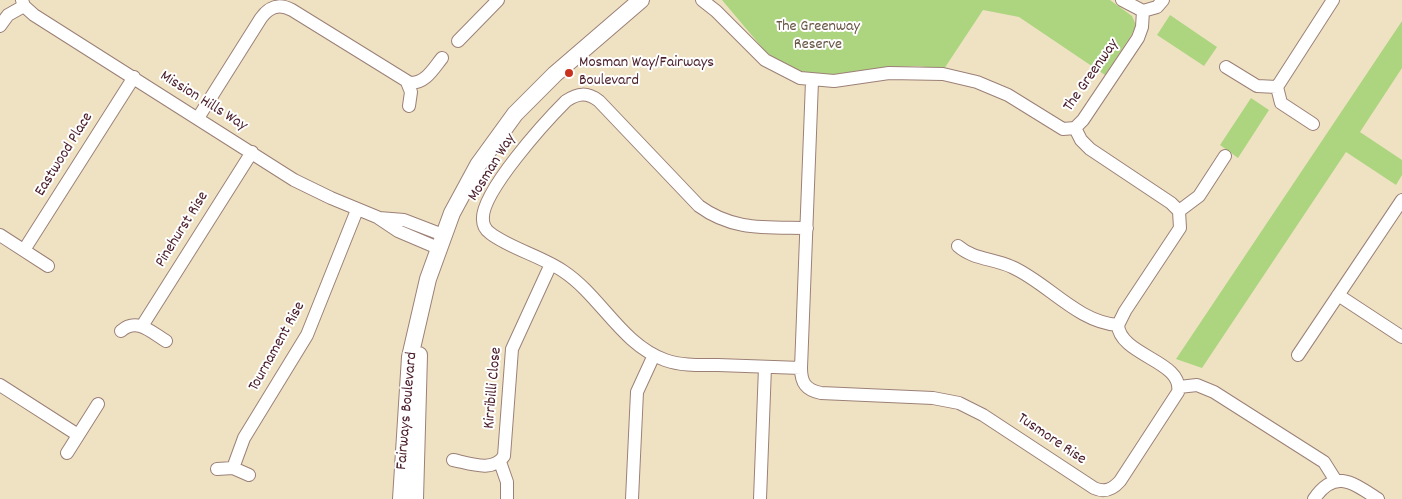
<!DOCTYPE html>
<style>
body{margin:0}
canvas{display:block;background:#efe2c3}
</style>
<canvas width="1402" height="499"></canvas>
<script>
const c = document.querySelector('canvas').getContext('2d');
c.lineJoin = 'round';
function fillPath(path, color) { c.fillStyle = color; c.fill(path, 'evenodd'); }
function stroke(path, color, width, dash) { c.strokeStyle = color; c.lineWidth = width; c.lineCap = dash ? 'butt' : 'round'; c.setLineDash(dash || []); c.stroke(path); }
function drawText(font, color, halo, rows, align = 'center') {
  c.font = font + ' Dekko,sans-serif'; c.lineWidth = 4; c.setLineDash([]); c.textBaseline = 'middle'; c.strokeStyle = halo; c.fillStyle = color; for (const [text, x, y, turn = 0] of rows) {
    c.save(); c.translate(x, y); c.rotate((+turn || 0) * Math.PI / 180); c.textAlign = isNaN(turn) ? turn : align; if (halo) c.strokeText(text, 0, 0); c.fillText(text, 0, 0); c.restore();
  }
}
fillPath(new Path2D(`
 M722,0H1110L1132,16L1136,25L1132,34L1105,75L1019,17L983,10L944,69L918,66L886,67L842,75L802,72L778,61L765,51Z
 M1170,15L1217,47L1204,66L1157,35Z
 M1402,21V68L1360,132L1402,160V175L1396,185L1346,152L1202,368L1176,359Z
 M1251,98L1269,110L1238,158L1220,145Z`), '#add580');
const minor = new Path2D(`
 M22,0L24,6L34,15L294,180L331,198L377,217L398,231L438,248
 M702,0L716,11L765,60L800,78L834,81L889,73L943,74L977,82L1008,95L1063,129L1075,128L1083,120L1138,38L1142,27L1143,11
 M1122,0L1143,11L1157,7L1163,0
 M0,26L8,15L24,6
 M458,41L498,0
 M1226,67L1257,86L1277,87
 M812,81L801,368C801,383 806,390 821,393L933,398L959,403L983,415L1094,488C1105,493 1113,489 1120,481L1178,392C1184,361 1120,356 1118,325L1125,311L1180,228L1179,211L1171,203L1090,149L1081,140L1075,128
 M407,82L411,92L409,106
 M198,118L261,18C269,7 279,3 292,10L410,83C426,83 433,69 442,58
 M1313,124L1281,103L1277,87L1333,0
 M1179,211L1199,196L1225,156
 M379,218L404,220L443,235
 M0,235L48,266
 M958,246C974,260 993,258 1012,267C1048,283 1077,322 1118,325
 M24,250L134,77
 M1338,295L1402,337
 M142,326L252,152
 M121,331C137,317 151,332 166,341
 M1298,355L1402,200
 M801,368C773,367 745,366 718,365C700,365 682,366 665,360C621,344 601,296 563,271C541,256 509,248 490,233C486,230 483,225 483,220C480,193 547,120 566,101C578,93 587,92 599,101L699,206C733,231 766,227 807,228
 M0,385L78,435
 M1179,387L1197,385L1214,392L1324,462L1336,481
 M67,453L98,404
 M453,460C469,463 493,473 504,456L512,349L551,264
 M500,462L507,482V499
 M233,468L244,438L307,335L357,210
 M217,469L233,468L249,475
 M632,499L637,392L654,355
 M760,499L765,367
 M1314,499C1335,468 1353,483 1378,499`);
const tertiary = new Path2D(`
 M401,499L410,357L428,279L452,213L478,165L515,114L555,74L641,0
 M415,499L419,355`);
stroke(minor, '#9c8077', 14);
stroke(tertiary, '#9c8077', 18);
stroke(minor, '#fff', 12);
stroke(tertiary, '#fff', 16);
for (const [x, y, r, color] of [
 [569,73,5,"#c8321e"]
]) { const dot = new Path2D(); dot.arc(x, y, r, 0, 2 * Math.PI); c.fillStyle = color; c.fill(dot); stroke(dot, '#fff', 2); }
drawText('16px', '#685644', '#fff', [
 ["The Greenway",818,28],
 ["Reserve",818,46]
]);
drawText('16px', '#4a1f2b', '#fff', [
 ["Mosman Way/Fairways",579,64],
 ["Boulevard",579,82]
], 'left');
drawText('16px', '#4a1f2b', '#fff', [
 ["The Greenway",1092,76,-55],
 ["Mission Hills Way",203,102,32],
 ["Eastwood Place",65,155,-58],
 ["Mosman Way",493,168,-58],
 ["Pinehurst Rise",183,230,-58],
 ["Tournament Rise",278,347,-61],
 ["Kirribilli Close",494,388,-85],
 ["Fairways Boulevard",408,411,-85],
 ["Tusmore Rise",1051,440,34]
]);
</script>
